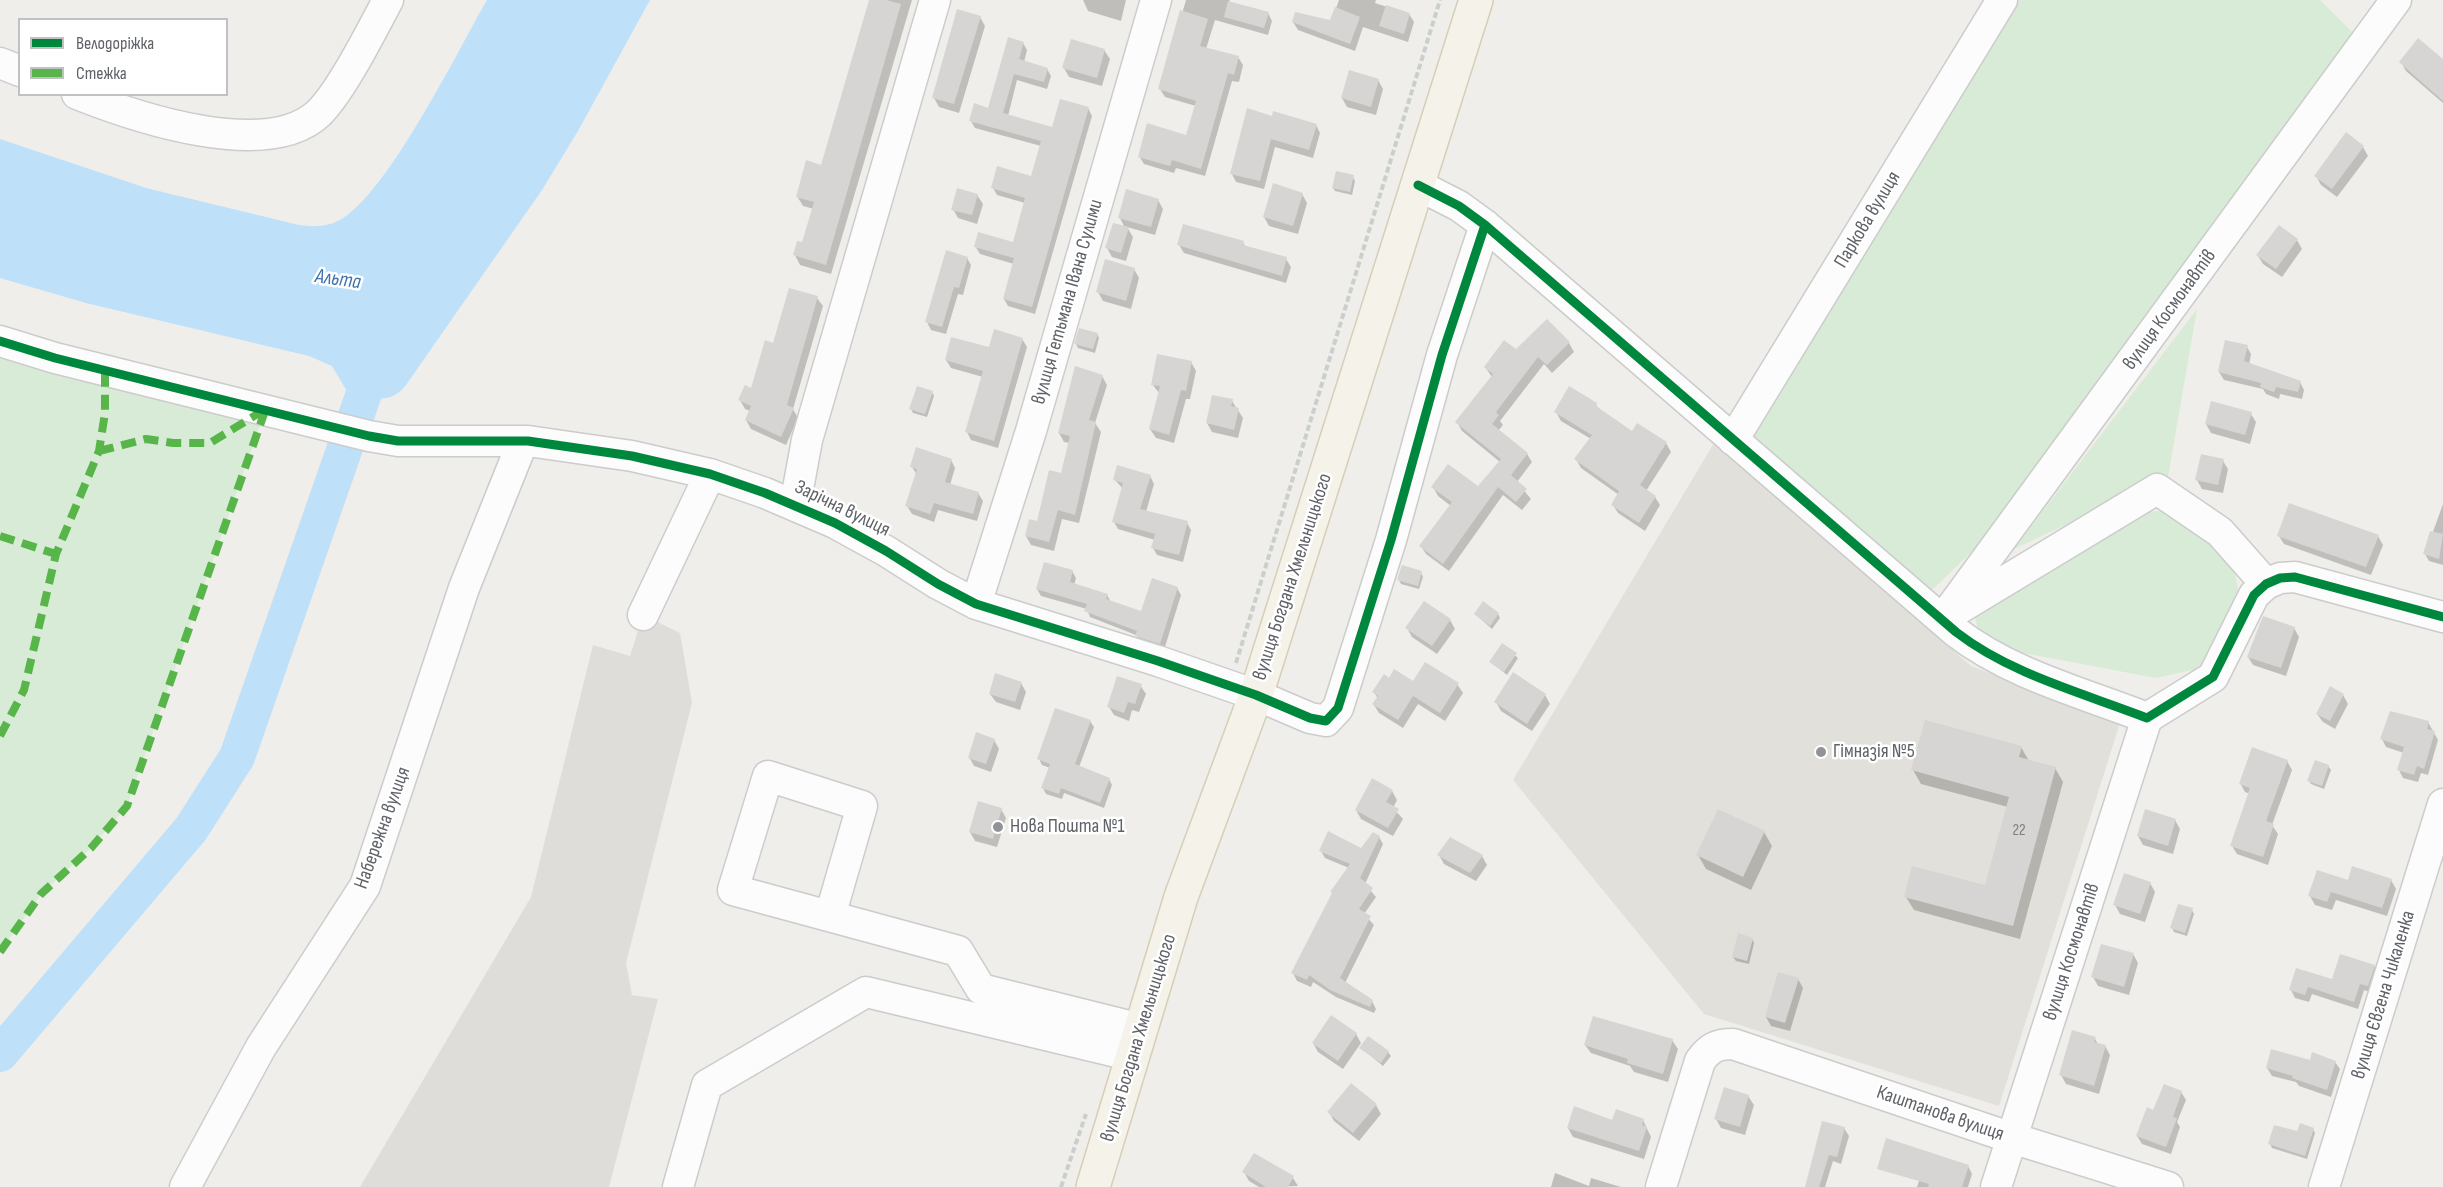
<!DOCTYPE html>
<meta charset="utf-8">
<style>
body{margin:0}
#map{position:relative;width:2443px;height:1187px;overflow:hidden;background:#efeeea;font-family:"Sofia Sans Condensed",sans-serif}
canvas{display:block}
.legend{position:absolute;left:18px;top:18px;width:210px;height:78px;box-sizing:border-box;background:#fff;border:2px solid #bfc1c3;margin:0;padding:8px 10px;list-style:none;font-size:18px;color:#5f6368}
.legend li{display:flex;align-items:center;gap:12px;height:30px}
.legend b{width:30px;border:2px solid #bfc1c3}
</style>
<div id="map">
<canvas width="2443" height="1187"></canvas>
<ul class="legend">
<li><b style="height:8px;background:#00873e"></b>Велодоріжка</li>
<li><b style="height:8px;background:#58b549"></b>Стежка</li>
</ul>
</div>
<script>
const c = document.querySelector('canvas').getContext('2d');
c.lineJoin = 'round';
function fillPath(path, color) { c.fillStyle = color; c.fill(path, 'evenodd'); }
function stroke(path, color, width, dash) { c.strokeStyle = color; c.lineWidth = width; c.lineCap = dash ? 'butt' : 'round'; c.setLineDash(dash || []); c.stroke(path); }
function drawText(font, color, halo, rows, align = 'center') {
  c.font = font + ' "Sofia Sans Condensed",sans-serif'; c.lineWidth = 5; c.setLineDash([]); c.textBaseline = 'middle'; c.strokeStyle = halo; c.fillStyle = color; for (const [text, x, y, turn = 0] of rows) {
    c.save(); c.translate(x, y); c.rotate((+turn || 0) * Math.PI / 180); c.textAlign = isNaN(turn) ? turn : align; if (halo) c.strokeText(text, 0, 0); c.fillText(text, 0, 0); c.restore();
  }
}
fillPath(new Path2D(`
 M643,615L680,633L692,703L626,963L632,995L658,999L609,1187H360L531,897L593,645L630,656Z`), '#dfddda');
fillPath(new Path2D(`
 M1714,443L1971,666L2120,723L1999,1106L1704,1014L1513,780Z`), '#e2e0da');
fillPath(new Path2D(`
 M2019,0H2320L2356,36L1986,538L1930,592L1751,439Z
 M2197,309L2168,477L2014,549Z
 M0,341L266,408L127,806L91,848L41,894L0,952Z
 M2171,510L2232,558L2238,589L2223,629L2202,668L2156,678L1981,645L1975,617L1999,593L2147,512Z`), '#d8ebd6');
fillPath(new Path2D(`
 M487,0H650L578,131L542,190L406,385C391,405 369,399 348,393L332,366L309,356L86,303L0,278V139L146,188L299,225C313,227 327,227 340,220C388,193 457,52 487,0Z`), '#bfe0f9');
fillPath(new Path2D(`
 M871,0H912L831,274L800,265L795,255L803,244L814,209L803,206L797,196L822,167Z
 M1083,0H1126L1121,21L1088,11Z
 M1186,0H1230L1229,2L1268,13L1272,21L1268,35L1215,20L1206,49L1238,57L1243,65L1239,82L1232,81L1205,176L1176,168L1174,173L1144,164L1139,156L1187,136L1196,106L1165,97L1160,89Z
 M1339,0H1376L1375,3L1409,14L1414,22L1408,42L1363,27L1355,51L1298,30L1293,22H1331Z
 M980,17L985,26L959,113L939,107L934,98Z
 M1023,43L1027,50L1024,62L1047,69L1051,76L1047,89L1017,80L1008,116L1053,129L1088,108L1092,116L1035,314L1008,306L1004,299L1014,264L980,254L975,246L1014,244L1025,203L997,195L993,188L1032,178L1041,146L975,128L971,121L989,109Z
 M1104,50L1110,59L1102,86L1069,77L1064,68Z
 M2443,61V103L2406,71L2401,62Z
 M1378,80L1383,89L1376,115L1347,107L1342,98Z
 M1273,117L1316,125L1320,133L1313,158L1275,147L1264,189L1236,182L1232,174Z
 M2363,147L2368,156L2337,197L2321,185L2316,176Z
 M1353,177L1355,181L1352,195L1335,191L1333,188Z
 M1302,194L1307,203L1298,234L1269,226L1264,217Z
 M977,195L983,204L977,224L958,218L953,209Z
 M1158,200L1163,209L1155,235L1127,227L1133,237L1126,261L1112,257L1107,248L1125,228L1120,218Z
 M2297,240L2302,249L2282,277L2263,264L2258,256Z
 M1243,243L1246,247L1286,259L1291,267L1286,283L1184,253L1179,245Z
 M967,258L971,265L963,295L958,294L946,334L931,330L927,322Z
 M1134,269L1139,278L1131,309L1103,301L1098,292Z
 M817,298L823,306L793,409L798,418L786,445L751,429L746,420L750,411L745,409L740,400L752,390L774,345Z
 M1097,334L1099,338L1095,353L1078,348L1076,344Z
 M1022,339L1027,347L998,448L971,440L967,432L983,377L951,368L946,360Z
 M1569,343L1574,352L1552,373L1544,364L1500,421L1503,425L1498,431L1527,454L1532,462L1517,482L1531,499L1522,510L1503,495L1449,571L1426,554L1421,546L1451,506L1438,496L1433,487L1479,488L1500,462L1462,431L1457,422L1492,377L1485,367L1516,351Z
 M2247,347L2251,354L2249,365L2300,382L2304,390L2302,399L2280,394L2279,399L2266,394L2263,389L2224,380L2219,372Z
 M1191,362L1196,371L1190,399H1186L1174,443L1156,438L1150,429L1160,394L1152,384Z
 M1102,376L1107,385L1095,423L1101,432L1079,523L1062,519L1054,551L1031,545L1026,536L1038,523L1063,475L1070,443L1064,442L1059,433Z
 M932,392L934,396L927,417L913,413L911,409Z
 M1232,401L1243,418L1238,438L1212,432L1207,423Z
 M1596,405L1600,410L1632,433L1666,443L1671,452L1646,491L1655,497L1660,505L1645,531L1618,513L1613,505L1619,495L1581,468L1576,459L1591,439L1561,421L1556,412Z
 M2251,414L2256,422L2250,444L2211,433L2206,424Z
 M951,460L955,468L950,485L978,493L983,501L977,521L938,510L934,522L912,514L907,506L917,475L912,467Z
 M2223,461L2228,469L2223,493L2202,489L2197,480Z
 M1150,476L1154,484L1146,512L1187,523L1191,530L1183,562L1157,555L1153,548L1155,540L1118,529L1114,522L1123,489L1115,480Z
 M2443,504V565L2429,561L2425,554Z
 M2279,536H2378L2383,545L2371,575L2284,544Z
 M1072,571L1076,578L1074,585L1107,595L1111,602L1142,613L1177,588L1181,595L1164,650L1141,642L1136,635L1090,617L1087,609L1041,596L1037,589Z
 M1421,573L1423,577L1419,589L1401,584L1399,580Z
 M1475,614H1498L1500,618L1492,629Z
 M1450,620L1455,629L1437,654L1412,637L1407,628Z
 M2294,628L2299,637L2286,676L2253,665L2248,657Z
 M1503,645L1518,658L1507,675L1491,662Z
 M1390,680L1457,684L1463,693L1445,721L1418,704L1403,728L1379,713L1374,705L1378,699L1374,692Z
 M1021,683L1026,692L1020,710L996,702L990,694Z
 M1140,685L1146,694L1139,712L1132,710L1129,721L1114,715L1109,707Z
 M1545,695L1550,704L1532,731L1501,711L1496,702Z
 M2343,695L2348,704L2335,729L2323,722L2317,714Z
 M1090,721L1094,727L1079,767L1109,779L1112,785L1104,808L1064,793L1062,799L1046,794L1043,788L1050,768L1042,765L1039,759Z
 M2428,722L2438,740L2428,775L2421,773L2418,782L2403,778L2399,770L2404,753L2386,747L2382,739Z
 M994,740L999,749L991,772L974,766L969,757Z
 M2021,747L2029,761L2055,768L2063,782L2020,939L1914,910L1906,897L1986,887L2008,807L1921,784L1913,770Z
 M2287,761L2292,770L2272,825L2278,834L2268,865L2237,854L2232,846L2250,794L2245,792L2240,783Z
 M2328,766L2331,770L2324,789L2311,784L2309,781Z
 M1392,791L1397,800L1393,808L1403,819L1393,836L1361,819L1356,810Z
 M1001,809L1006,818L997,847L975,841L970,832Z
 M2175,820L2180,829L2173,854L2143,845L2138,836Z
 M1764,832L1772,846L1751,890L1706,869L1698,855Z
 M1379,837L1383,844L1365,884L1376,897L1364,914L1374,925L1345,983L1372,1001L1376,1009L1374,1013L1336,997L1313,982L1311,987L1297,981L1293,973L1349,868L1325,858L1321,851L1362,850Z
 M1439,855L1482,856L1487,865L1476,881L1444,864Z
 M2391,880L2396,889L2387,916L2336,900L2332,910L2315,905L2310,896L2349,882Z
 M2150,883L2155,892L2145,922L2120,914L2115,905Z
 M2192,910L2194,914L2187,936L2174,932L2172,928Z
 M1752,939L1754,943L1749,964L1736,961L1733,957Z
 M2133,954L2138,963L2129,995L2098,986L2093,977Z
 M2374,966L2379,974L2372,993L2364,990L2358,1009L2312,994L2309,1002L2295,998L2291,990L2333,981Z
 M1798,979L1803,988L1790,1031L1771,1026L1766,1017Z
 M1356,1034L1361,1043L1343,1069L1318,1052L1313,1043Z
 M2095,1039L2098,1044L2105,1046L2110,1055L2099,1094L2066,1084L2061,1075Z
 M1672,1040L1678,1049L1668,1082L1634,1072L1630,1066L1591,1053L1585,1045Z
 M1361,1048L1388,1052L1391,1056L1383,1066Z
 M2311,1061L2335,1062L2340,1069L2331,1097L2299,1086L2296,1082L2272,1076L2267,1068Z
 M2181,1092L2186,1100L2177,1122L2180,1127L2171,1154L2142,1144L2137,1136L2154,1111Z
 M1748,1096L1754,1105L1745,1135L1721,1128L1716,1119Z
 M1376,1105L1381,1114L1359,1141L1334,1121L1329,1112Z
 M1643,1120L1651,1137L1644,1159L1573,1137L1568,1128Z
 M1844,1128L1849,1136L1841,1164L1833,1161L1825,1187H1806Z
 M2313,1129L2315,1133L2307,1159L2272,1148L2270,1144Z
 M1928,1154L1968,1166L1972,1174L1968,1187H1917Z
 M1244,1172L1293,1178L1298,1186L1259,1187L1249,1181Z
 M1555,1173L1589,1186L1591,1178L1621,1187H1551Z`), '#0003');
stroke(new Path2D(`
 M0,1054L191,829L237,757L370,376L369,348`), '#bfe0f9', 36);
fillPath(new Path2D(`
 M869,0H886L901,4L826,265L793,255L797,241L802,242L814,202L796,197L806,160L821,165Z
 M1228,1L1269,12L1264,28L1224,17Z
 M1386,5L1410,13L1404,34L1379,26Z
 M1335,7L1360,17L1350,44L1292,22L1295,12L1330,20Z
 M957,9L981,16L954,104L932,98Z
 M1180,10L1208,19L1200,46L1239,56L1234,75L1228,73L1201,169L1172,160L1170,166L1138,157L1147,123L1186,135L1196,101L1158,89Z
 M1008,37L1024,42L1019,59L1048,68L1044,82L1014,74L1003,113L1052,127L1060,99L1089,107L1032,307L1003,299L1014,258L974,247L978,232L1013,242L1025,198L991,188L997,166L1031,176L1041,141L969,121L974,103L988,108Z
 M2418,38L2443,59V101L2399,62Z
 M1071,39L1105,49L1097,78L1062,68Z
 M1349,70L1379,79L1371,107L1341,98Z
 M1247,108L1272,116L1273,111L1317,124L1309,150L1271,139L1260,181L1230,174Z
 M2346,132L2364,146L2332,189L2314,176Z
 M1336,171L1354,175L1350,192L1332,188Z
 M1273,183L1303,193L1293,226L1263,217Z
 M957,188L978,194L972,215L951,210Z
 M1126,189L1159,199L1151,227L1118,218Z
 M1113,223L1129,227L1121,253L1105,248Z
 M1183,224L1244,241L1243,245L1287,257L1282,276L1177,245Z
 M2279,225L2298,239L2276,269L2256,255Z
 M946,250L968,257L959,288L954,287L942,327L925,322Z
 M1105,259L1135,268L1126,301L1096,292Z
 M789,288L818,296L787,405L794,408L781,437L745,420L751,406L738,400L745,385L751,388L765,340L773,343Z
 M1547,319L1570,342L1547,365L1538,357L1496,412L1499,415L1492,424L1528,453L1511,475L1527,489L1516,502L1498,487L1443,564L1419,546L1452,502L1431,487L1448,464L1478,486L1501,459L1455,422L1493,374L1484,367L1504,340L1516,349Z
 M1079,328L1098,333L1093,349L1074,344Z
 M994,329L1023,338L994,441L965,432L983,371L945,360L951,337L989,347Z
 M2225,340L2248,345L2244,361L2301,381L2298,392L2276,387L2274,392L2260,387L2261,383L2218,372Z
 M1157,354L1192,361L1186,391L1181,390L1169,435L1149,429L1160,386L1151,385Z
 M1075,366L1103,375L1089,420L1096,422L1075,515L1058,510L1049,542L1025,536L1029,519L1037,521L1049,470L1061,473L1070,436L1058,433Z
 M917,386L933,391L925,414L909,409Z
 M1569,386L1597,403L1596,406L1632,431L1637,423L1667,442L1640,485L1656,496L1639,523L1611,505L1619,491L1574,459L1592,435L1554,412Z
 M1212,395L1233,399L1231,406L1239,408L1234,430L1206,423Z
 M2211,401L2252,412L2245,435L2205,424Z
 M916,447L952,459L945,482L979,492L973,514L934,503L930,514L905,506L917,469L910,467Z
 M2201,454L2224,459L2218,485L2195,480Z
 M1117,465L1151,475L1140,509L1188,521L1179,555L1151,548L1155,534L1112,522L1123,483L1113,480Z
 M2289,503L2379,535L2366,567L2277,536Z
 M2430,531L2443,534L2439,559L2423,554Z
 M1044,562L1073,570L1070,582L1108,594L1106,599L1141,611L1152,578L1178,587L1160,644L1135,636L1137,631L1084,611L1087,604L1036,589Z
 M1402,565L1422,571L1418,586L1397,580Z
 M1424,601L1451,619L1432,646L1405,628Z
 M1483,601L1499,613L1490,626L1474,614Z
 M2263,616L2295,627L2281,668L2247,657Z
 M1502,643L1517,653L1504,672L1489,662Z
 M1425,662L1459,683L1440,713L1413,696L1398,720L1372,704L1378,696L1372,692L1384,674L1389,678L1394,669L1413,681Z
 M1513,672L1546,694L1527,724L1494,702Z
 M995,673L1022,682L1015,702L989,694Z
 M1117,676L1142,684L1135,704L1128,702L1124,713L1107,707Z
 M2330,686L2344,694L2330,721L2316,714Z
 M1055,708L1091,720L1075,764L1110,778L1100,803L1061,788L1059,794L1041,788L1050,764L1037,759Z
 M2390,711L2429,721L2427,729L2435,731L2424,769L2417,766L2414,775L2397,770L2404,747L2380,739Z
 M1925,720L2022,746L2019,757L2056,767L2013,926L1904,897L1912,866L1985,885L2009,797L1911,770Z
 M976,732L995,739L986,764L968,758Z
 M2252,747L2288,760L2266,821L2274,824L2263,857L2230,846L2250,788L2239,784Z
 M2315,760L2329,765L2322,786L2307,781Z
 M1372,778L1393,790L1386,802L1399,809L1388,828L1355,810Z
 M978,801L1002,808L993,839L969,832Z
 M1718,809L1765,831L1743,877L1696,855Z
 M2145,809L2176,819L2168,846L2137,836Z
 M1328,831L1361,848L1373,832L1380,836L1360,878L1373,888L1359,909L1371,916L1340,978L1373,1000L1370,1007L1330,990L1309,975L1307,980L1291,973L1332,893L1330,892L1350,864L1319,851Z
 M1450,837L1483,855L1470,873L1437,855Z
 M2352,866L2392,879L2382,908L2331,892L2327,902L2308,896L2317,870L2348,880Z
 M2124,873L2151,882L2140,914L2113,905Z
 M2178,904L2193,908L2185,933L2170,928Z
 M1738,933L1753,938L1747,961L1732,957Z
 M2101,944L2134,953L2124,987L2091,977Z
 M2340,954L2375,965L2368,986L2360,984L2354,1002L2308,987L2305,995L2289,990L2296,968L2332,979Z
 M1778,972L1799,978L1785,1023L1765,1017Z
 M1331,1015L1357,1033L1338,1061L1312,1043Z
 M1593,1016L1673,1039L1663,1074L1627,1063L1628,1059L1584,1045Z
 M2072,1030L2096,1037L2094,1042L2106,1045L2094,1086L2059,1075Z
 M1368,1036L1389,1051L1381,1063L1359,1048Z
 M2271,1049L2310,1060L2312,1052L2336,1061L2327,1090L2292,1078L2293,1076L2266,1068Z
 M1351,1083L1377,1104L1353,1133L1327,1112Z
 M2164,1084L2182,1091L2173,1117L2177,1118L2166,1147L2136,1136L2147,1107L2153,1110Z
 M1724,1087L1749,1095L1740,1127L1714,1119Z
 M1574,1106L1612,1120L1616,1109L1644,1119L1642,1125L1647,1127L1639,1151L1567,1128Z
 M1822,1121L1845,1127L1837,1157L1829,1155L1819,1187H1805Z
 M2300,1123L2314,1128L2305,1156L2268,1144L2274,1125L2297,1131Z
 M1886,1138L1969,1165L1962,1187H1928L1929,1184L1877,1169Z
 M1254,1153L1294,1176L1288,1187H1266L1242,1172Z`), '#d6d5d3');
const minor = new Path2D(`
 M0,63L20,71
 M77,94C135,117 267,162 319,113C342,90 372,30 388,0
 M1418,185L1459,206L1485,225L1956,632C2010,674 2083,693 2147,718L2213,677L2254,595L2266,584L2280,578L2295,577L2443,617
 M0,341L55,358L369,436L398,441H528L632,456L710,474L765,493L835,523L886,551L938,584L976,604L1158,661L1256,695L1310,718L1326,721L1338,708L1391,540L1442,355L1485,225
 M1733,440L2002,0
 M795,505L807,440L935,0
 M976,604L1031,431L1156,0
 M1957,610L2157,489L2220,532L2266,584
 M643,615L710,474
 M1942,620L2396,0
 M830,916L862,806L768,776L733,890L958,951L981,989L1141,1029
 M185,1187L261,1047L365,886L464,588L523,441
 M678,1187L707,1085L866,992L1133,1056
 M1661,1187L1700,1061C1709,1048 1717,1044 1733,1044L2012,1138L2168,1187
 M1996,1187L2147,718
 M2324,1187L2443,804`);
const major = new Path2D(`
 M1093,1187L1181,897L1256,695L1476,0`);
stroke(minor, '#cbcccc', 33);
stroke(major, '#d7ceb8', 36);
stroke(new Path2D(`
 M1236,663L1440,0
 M1061,1187L1086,1114`), '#cacfcc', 4, [6, 3]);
stroke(minor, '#fdfcfc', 30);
stroke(major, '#f4f2e9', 33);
stroke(new Path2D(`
 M99,451L146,439L173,443H210L264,410
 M0,536L56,554
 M0,736L24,690L56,554L99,451L105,413V370
 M0,952L41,894L91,848L127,806L266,408`), '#58b549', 8, [15, 8]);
stroke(new Path2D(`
 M1418,185L1459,206L1485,225L1956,632C2010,674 2083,693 2147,718L2213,677L2254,595L2266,584L2280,578L2295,577L2443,617
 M0,341L55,358L369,436L398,441H528L632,456L710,474L765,493L835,523L886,551L938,584L976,604L1158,661L1256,695L1310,718L1326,721L1338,708L1391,540L1442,355L1485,225`), '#00873e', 9);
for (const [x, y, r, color] of [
 [1821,752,6,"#919496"],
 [998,827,6,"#919496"]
]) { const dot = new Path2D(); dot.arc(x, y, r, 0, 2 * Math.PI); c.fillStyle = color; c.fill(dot); stroke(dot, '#fff', 2); }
drawText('16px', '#7e8184', null, [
 ["22",2019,831]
]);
drawText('20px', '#5f6368', '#fff', [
 ["Паркова вулиця",1868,220,-59],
 ["вулиця Гетьмана Івана Сулими",1068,302,-74],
 ["вулиця Космонавтів",2170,310,-54],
 ["Зарічна вулиця",842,509,26],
 ["вулиця Богдана Хмельницького",1293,577,-72],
 ["Набережна вулиця",383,828,-70],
 ["вулиця Космонавтів",2072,952,-72],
 ["вулиця Євгена Чикаленка",2384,995,-73],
 ["вулиця Богдана Хмельницького",1139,1038,-73],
 ["Каштанова вулиця",1940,1114,19]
]);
drawText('20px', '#5f6368', '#fff', [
 ["Гімназія №5",1833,752],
 ["Нова Пошта №1",1010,827]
], 'left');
drawText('italic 21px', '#4174aa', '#fff', [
 ["Альта",338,280,8]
]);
</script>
